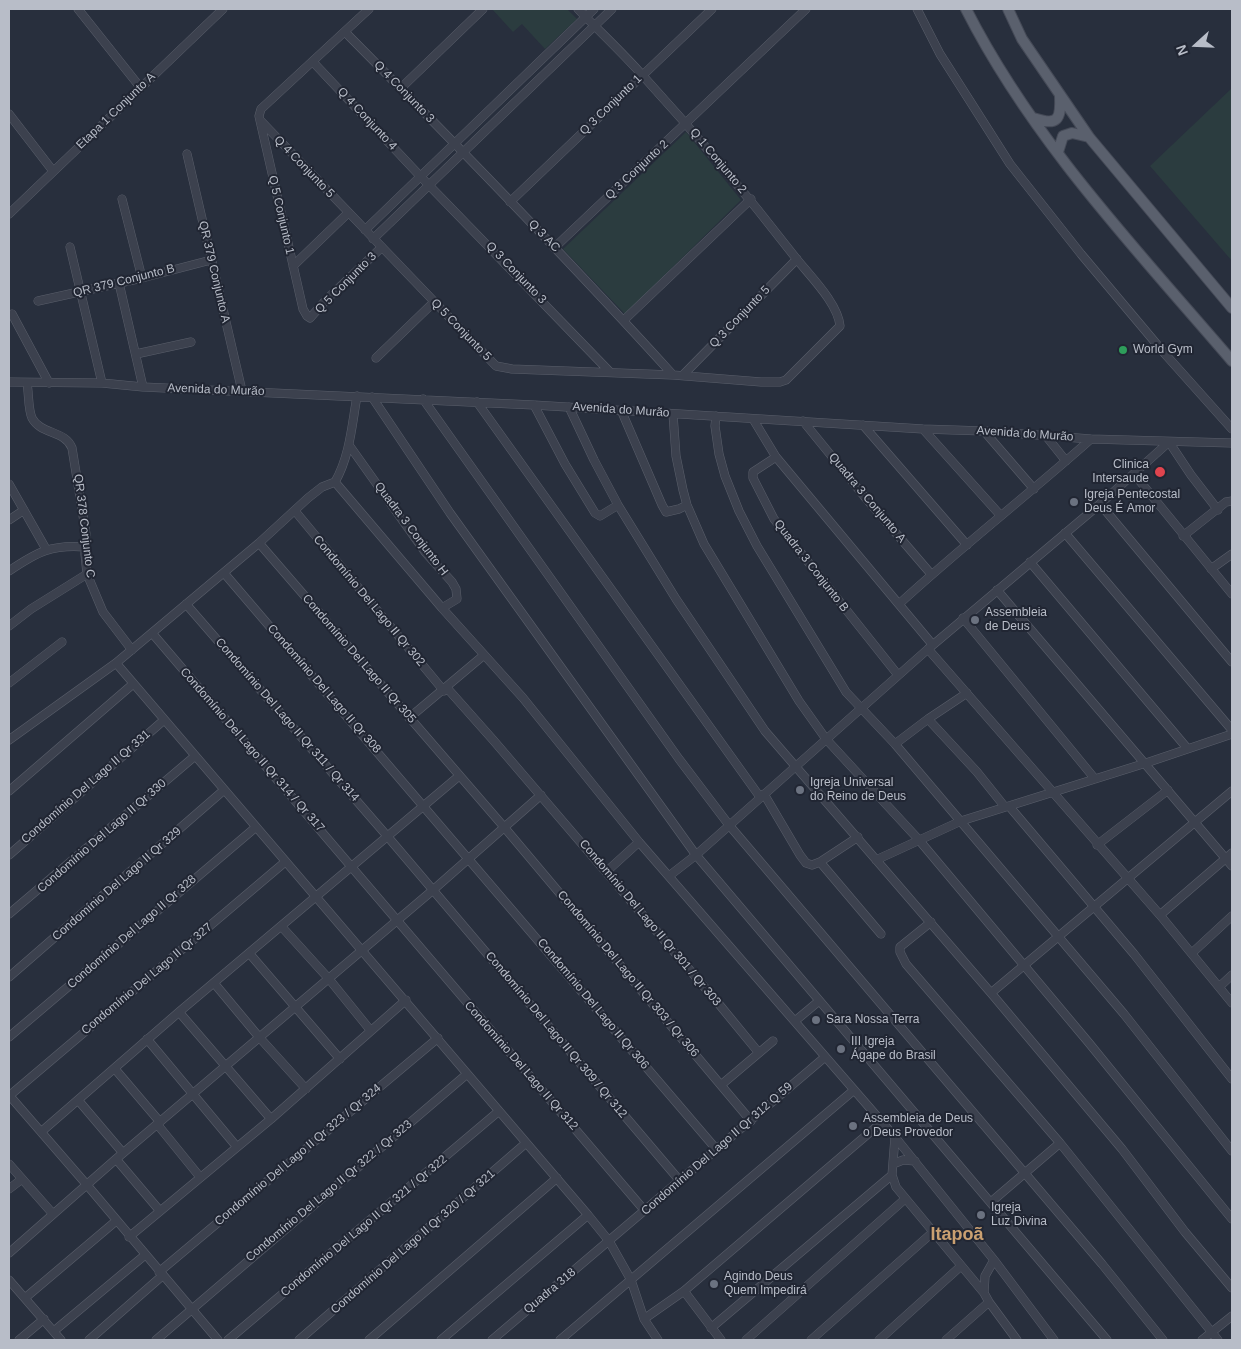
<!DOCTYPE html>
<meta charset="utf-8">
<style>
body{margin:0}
#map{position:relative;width:1241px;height:1349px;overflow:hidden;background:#282f3d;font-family:Arial,sans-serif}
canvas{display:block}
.frame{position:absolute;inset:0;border:10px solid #b8bdc8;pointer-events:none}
.north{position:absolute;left:1171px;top:20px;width:50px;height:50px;-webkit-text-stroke:4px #212633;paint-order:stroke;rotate:250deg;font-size:14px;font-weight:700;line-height:20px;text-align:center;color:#b8bdc8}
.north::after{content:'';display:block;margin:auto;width:18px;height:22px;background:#b8bdc8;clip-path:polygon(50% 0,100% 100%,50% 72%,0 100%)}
</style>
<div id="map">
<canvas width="1241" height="1349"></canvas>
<div class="frame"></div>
<div class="north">N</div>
</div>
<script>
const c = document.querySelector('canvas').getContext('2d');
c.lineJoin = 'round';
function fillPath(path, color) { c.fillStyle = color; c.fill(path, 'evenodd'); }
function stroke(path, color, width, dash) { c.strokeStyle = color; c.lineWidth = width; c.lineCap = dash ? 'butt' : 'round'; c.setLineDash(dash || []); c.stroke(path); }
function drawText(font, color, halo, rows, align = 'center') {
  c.font = font + ' Arial,sans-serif'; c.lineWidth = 4; c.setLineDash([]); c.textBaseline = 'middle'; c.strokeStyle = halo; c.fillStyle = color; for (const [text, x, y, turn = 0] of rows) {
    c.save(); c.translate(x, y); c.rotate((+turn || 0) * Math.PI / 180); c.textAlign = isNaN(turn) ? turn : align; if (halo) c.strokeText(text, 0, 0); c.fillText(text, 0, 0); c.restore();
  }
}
fillPath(new Path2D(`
 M492,9H567L577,19L545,49L522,24L513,32Z
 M1232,88V261L1150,166Z
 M686,132L741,200L625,314L563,249Z`), '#2b3c3f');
const minor = new Path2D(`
 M78,9L140,87
 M369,9L261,109L259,116L303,309L307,316L310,318L326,300L382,247
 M917,9L940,54L1010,164L1081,254L1165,354L1232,429
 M345,32C456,144 567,258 673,375L761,382H780L786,380L840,326C838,303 809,275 795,257C747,195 697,135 644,77C623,53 600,32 578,9
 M313,62L421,177L609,371
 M401,88L483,9
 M9,114L53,171
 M260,120L496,366L512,369L673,375
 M187,154L242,391
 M122,199L142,278
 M510,202L712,9
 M9,214L223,9
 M365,230L594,9
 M373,239L612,9
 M70,247L102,383
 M554,248L806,9
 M293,266L348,213
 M119,283L143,387
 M38,301L142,278L211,260
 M12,314L49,383
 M624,320L751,199
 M136,354L191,342
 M376,358L434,302
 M683,375L797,259
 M9,382L102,383L143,387L534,405L923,429L984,431L1091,439L1232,443
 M27,383C29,394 28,409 32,418C41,435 65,430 72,448L86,534L85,554L87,574L103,612L132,650
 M372,397L450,513L696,855L1107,1340
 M423,399L679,759L729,825L1102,1264L1163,1340
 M477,402L760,797
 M534,405L565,464L595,513L600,516L618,505
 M569,407L594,460L618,505L676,599L765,731L991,993L1122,1149L1185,1232L1232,1288
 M621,410L662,505L666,512L679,509L687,505
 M673,414L676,456L683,490L687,505L704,544L799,701L826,739L919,840L1089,1043L1232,1219
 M716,416L715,426L719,454L725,476L739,511L757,546L846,692L895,744L1124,1014L1232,1151
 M753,419L776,457L932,644
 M803,421L864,496L931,574
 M863,425L967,545
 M923,429L1001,516
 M984,431L1034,489
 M1046,436L1066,461
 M1169,442L1191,475L1218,510
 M349,445L425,552L452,582L456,589L457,599L442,608
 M776,457L753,472V478L774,519L898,675
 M1134,474L1232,594
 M335,482L442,608L523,698L639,842L895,1137L994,1260L1054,1340
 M335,482C350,456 352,424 357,396
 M9,484L46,549
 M1100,504L1232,662
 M295,511L444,691
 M9,520L24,510
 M1065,533L1232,730
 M1183,536L1226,502L1232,501
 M259,543L504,827L751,1121
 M1030,562L1187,748
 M1211,569L1232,554
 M9,571C37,552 52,544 86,547
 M224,573L717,1150
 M997,590L1232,866
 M186,604L388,837L680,1181
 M899,604C961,547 1028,495 1091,439
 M963,618L1095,779
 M9,626L31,609L87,574
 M152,633L645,1211
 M928,649L1160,915L1232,1003
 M116,663L588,1215L609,1241L631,1280L644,1319L658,1340
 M9,683L62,642
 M447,688L494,741L718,1003L759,1053
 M409,718L484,655
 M928,719L977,772L1005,807
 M9,740L116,663L259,543L308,498L322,487L335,482
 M895,744L928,719L967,693
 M9,791L133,684
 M764,794L800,855L806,863L812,865L820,862L858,837
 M1009,806L1134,954L1232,1079
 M1097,845L1168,790
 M9,855L164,720
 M876,860L961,821L1146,763L1232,734
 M820,862L881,934
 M606,872L639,842
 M669,876L696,855L928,649L1100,504L1169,442
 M9,914L195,756
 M1160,915L1232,853
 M931,922L900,947V952L906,964L1060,1143L1218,1340
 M281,926L329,979L371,1031
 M249,953L340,1059
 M1192,953L1232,916
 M9,977L224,790
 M214,983L259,1037L306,1089
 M1219,987L1232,975
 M991,993L1232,791
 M179,1012L271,1119
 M795,1021L819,1001
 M9,1037L256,827
 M147,1039L237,1147
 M115,1069L160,1122
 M721,1085L773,1041
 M9,1095L87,1185L218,1340
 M9,1096L285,862
 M78,1100L123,1153
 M157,1124L200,1177
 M41,1132L179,1012L459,776
 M895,1137L892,1175L896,1187L984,1293L989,1302L1017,1340
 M116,1159L160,1211
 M9,1164L53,1214
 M893,1164L903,1160L915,1161
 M9,1189L22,1179
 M991,1202L1060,1143
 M129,1237L271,1119L406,1000
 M9,1253L116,1159L433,890L541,795
 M159,1272L438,1038
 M9,1280L61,1340
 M684,1291L721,1340
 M984,1293L985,1276L994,1260
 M25,1298L116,1221
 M644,1319L684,1291L882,1122
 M711,1328L892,1175
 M54,1331L145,1255
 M19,1340L44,1319
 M89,1340L162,1276
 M156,1340L467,1074
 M228,1340L499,1111
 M299,1340L526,1143
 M369,1340L557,1178
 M441,1340L588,1215
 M492,1340L825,1057
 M560,1340L854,1090
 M746,1340L905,1199
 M811,1340L933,1232
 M879,1340L961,1266
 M946,1340L989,1302
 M1202,1340L1232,1316`);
const major = new Path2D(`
 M966,9C1033,141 1137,250 1232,361
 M1008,9L1022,39L1089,137L1232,308
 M1033,118C1058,126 1061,120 1060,96
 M1058,152L1063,136L1072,133L1089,137`);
stroke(minor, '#5a5f6b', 9);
stroke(major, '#454a57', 12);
stroke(minor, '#3c414e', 8);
stroke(major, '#5a606d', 10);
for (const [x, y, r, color] of [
 [1123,350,5,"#2e9e5b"],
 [1160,472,6,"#e0444e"],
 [1074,502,5,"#6b7280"],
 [975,620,5,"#6b7280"],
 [800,790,5,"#6b7280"],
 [816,1020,5,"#6b7280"],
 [841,1049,5,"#6b7280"],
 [853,1126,5,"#6b7280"],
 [981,1215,5,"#6b7280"],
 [714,1284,5,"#6b7280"]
]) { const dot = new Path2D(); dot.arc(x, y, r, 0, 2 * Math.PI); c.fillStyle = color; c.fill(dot); stroke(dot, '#212633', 2); }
drawText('12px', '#b8bdc8', '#212633', [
 ["Q 4 Conjunto 3",404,92,46],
 ["Q 3 Conjunto 1",611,105,-44],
 ["Etapa 1 Conjunto A",116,111,-44],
 ["Q 4 Conjunto 4",367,119,47],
 ["Q 1 Conjunto 2",718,161,50],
 ["Q 4 Conjunto 5",304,167,46],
 ["Q 3 Conjunto 2",637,170,-43],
 ["Q 5 Conjunto 1",281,215,77],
 ["Q 3 AC",544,236,46],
 ["QR 379 Conjunto A",214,272,77],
 ["Q 3 Conjunto 3",516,273,46],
 ["QR 379 Conjunto B",124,281,-14],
 ["Q 5 Conjunto 3",346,283,-45],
 ["Q 3 Conjunto 5",740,317,-46],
 ["Q 5 Conjunto 5",461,330,46],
 ["Avenida do Murão",216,390,2],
 ["Avenida do Murão",621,410,4],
 ["Avenida do Murão",1025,434,4],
 ["Quadra 3 Conjunto A",867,498,50],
 ["QR 378 Conjunto C",84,526,83],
 ["Quadra 3 Conjunto H",411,529,53],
 ["Quadra 3 Conjunto B",811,566,52],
 ["Condomínio Del Lago II Qr 302",369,601,50],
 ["Condomínio Del Lago II Qr 305",359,659,49],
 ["Condomínio Del Lago II Qr 308",324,689,49],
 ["Condomínio Del Lago II Qr 311 / Qr 314",287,720,49],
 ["Condomínio Del Lago II Qr 314 / Qr 317",252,750,49],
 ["Condomínio Del Lago II Qr 331",86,787,-41],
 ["Condomínio Del Lago II Qr 330",102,836,-41],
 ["Condomínio Del Lago II Qr 329",117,884,-41],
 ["Condomínio Del Lago II Qr 301 / Qr 303",650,923,50],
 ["Condomínio Del Lago II Qr 328",132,932,-41],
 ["Condomínio Del Lago II Qr 303 / Qr 306",628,974,50],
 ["Condomínio Del Lago II Qr 327",147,979,-40],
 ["Condomínio Del Lago II Qr 306",593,1004,50],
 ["Condomínio Del Lago II Qr 309 / Qr 312",556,1035,50],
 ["Condomínio Del Lago II Qr 312",521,1066,49],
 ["Condomínio Del Lago II Qr 312 Q 59",717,1149,-41],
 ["Condomínio Del Lago II Qr 323 / Qr 324",298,1155,-40],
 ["Condomínio Del Lago II Qr 322 / Qr 323",329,1191,-40],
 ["Condomínio Del Lago II Qr 321 / Qr 322",364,1226,-40],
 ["Condomínio Del Lago II Qr 320 / Qr 321",413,1242,-41],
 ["Quadra 318",550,1291,-40]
]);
drawText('12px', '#b8bdc8', '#212633', [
 ["World Gym",1133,350],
 ["Clinica",1149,465,"right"],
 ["Intersaude",1149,479,"right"],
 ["Igreja Pentecostal",1084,495],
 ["Deus É Amor",1084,509],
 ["Assembleia",985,613],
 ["de Deus",985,627],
 ["Igreja Universal",810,783],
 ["do Reino de Deus",810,797],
 ["Sara Nossa Terra",826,1020],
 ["III Igreja",851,1042],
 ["Ágape do Brasil",851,1056],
 ["Assembleia de Deus",863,1119],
 ["o Deus Provedor",863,1133],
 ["Igreja",991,1208],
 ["Luz Divina",991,1222],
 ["Agindo Deus",724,1277],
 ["Quem Impedirá",724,1291]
], 'left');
drawText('bold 18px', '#caa071', '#212633', [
 ["Itapoã",957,1235]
]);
</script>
